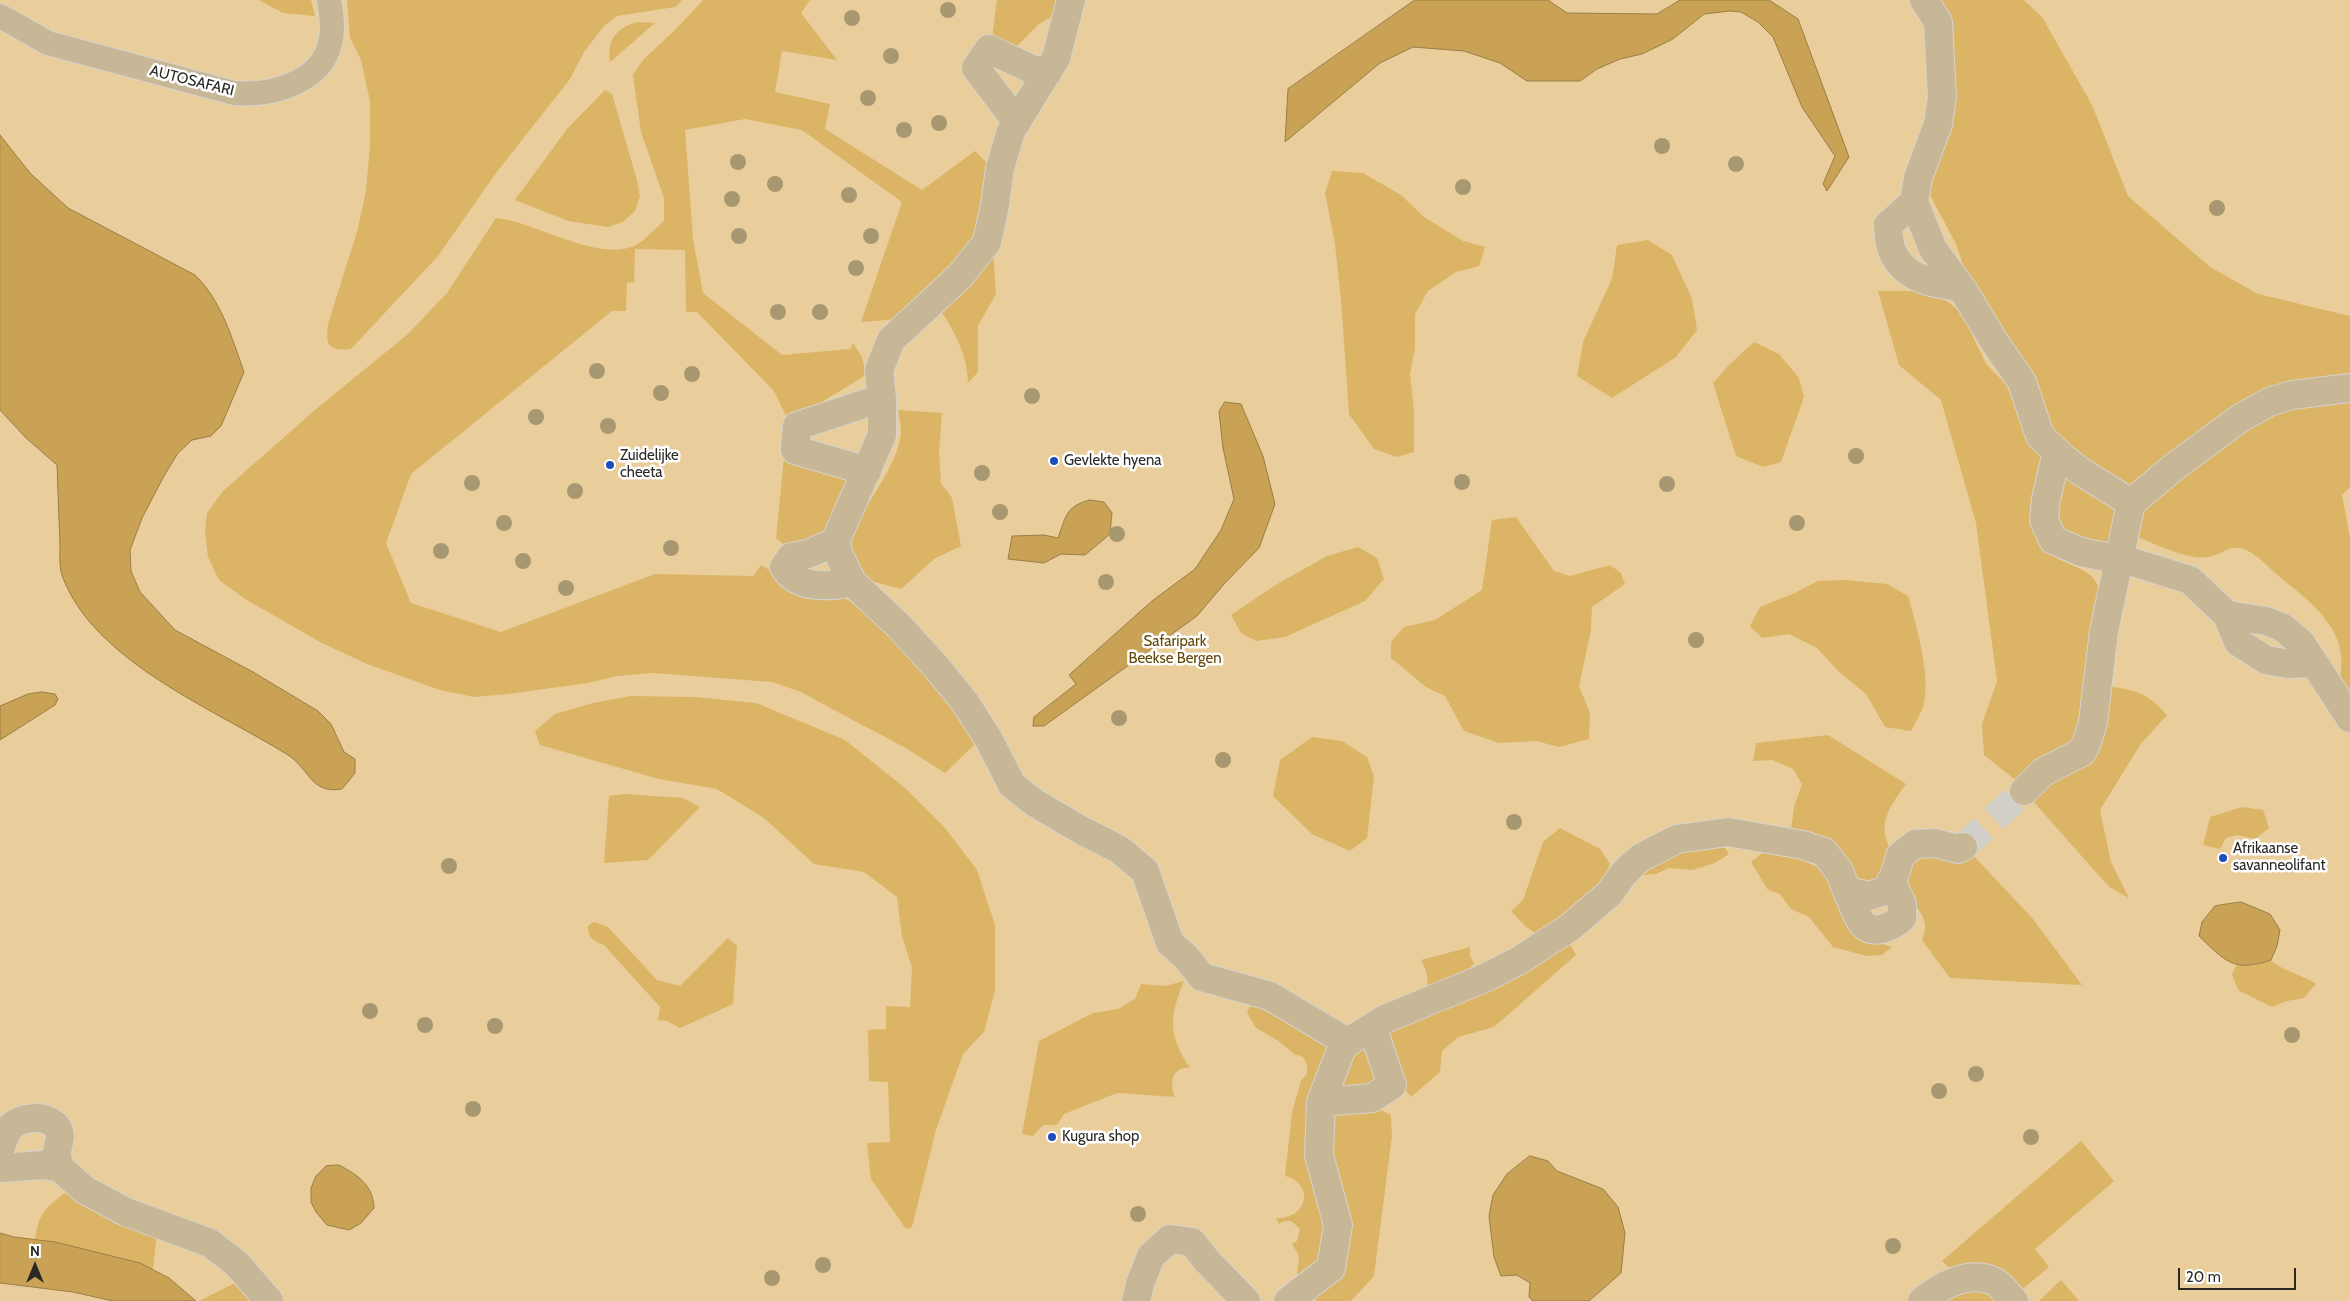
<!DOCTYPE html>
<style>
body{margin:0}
#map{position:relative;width:2350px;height:1301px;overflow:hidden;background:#fcf8f2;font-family:Cabin,sans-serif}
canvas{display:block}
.north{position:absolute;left:10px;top:1241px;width:50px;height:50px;-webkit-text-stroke:4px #fff;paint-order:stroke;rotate:0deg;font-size:14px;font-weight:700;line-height:20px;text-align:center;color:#2a2926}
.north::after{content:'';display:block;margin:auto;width:18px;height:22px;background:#2a2926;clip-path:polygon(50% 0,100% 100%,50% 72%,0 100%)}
.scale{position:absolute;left:2178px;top:1268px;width:118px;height:22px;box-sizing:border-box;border:2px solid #2a2926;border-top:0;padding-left:6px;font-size:15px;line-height:18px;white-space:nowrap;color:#2a2926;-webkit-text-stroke:4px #fff;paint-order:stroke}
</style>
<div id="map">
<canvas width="2350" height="1301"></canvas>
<div class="north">N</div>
<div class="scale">20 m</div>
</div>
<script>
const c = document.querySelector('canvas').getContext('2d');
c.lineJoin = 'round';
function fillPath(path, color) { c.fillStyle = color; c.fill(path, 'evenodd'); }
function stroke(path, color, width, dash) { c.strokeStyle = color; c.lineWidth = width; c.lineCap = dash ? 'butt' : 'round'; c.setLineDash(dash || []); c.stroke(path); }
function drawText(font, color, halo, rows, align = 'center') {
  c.font = font + ' Cabin,sans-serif'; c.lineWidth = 5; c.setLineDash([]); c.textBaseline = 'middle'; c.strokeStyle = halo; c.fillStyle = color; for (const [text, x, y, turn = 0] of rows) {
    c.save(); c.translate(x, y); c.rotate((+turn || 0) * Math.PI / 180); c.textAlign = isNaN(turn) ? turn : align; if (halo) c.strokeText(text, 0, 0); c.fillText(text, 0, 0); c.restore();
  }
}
fillPath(new Path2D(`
 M0,0H2350V1301H0Z`), '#e9ce9b');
fillPath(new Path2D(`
 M259,0H311L315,16L283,13Z
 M347,0H682L675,7L617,16L604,26L584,52L570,79L496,173L438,256L351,349C329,352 325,345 328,324L357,232L366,191L370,145V101L361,60L350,38Z
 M703,0H810L801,13L837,60L782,51L775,92L830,104L825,129L922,190L975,151L991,167L976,245L900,319L861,322L902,202L802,130L745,119L685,130L693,239L703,293L782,355L850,349L853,343L862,357L866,375L789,422L774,391L697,312H686L685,250L635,249L634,283L627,282L626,311H612L411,474L386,543L411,603L501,632L655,574L753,576L761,565L771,571L774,576L784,582L842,596L863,610L937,684L977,742L945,773L904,747L832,709L801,692L772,682L653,673L617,676L588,683L508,694L474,697L440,690L367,664L322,643L245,599L219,580L208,557L205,532L207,513L223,491L315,410L408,334L447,293L496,218C534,221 596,262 634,246C645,241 655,228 664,221V198L641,132L633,75L643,60L677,28Z
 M997,0H1056L1057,2L1056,14L1039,24L1011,52L992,39Z
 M1941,0H2024L2042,17L2092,105L2128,196L2210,267L2258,294L2350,316V373L2280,388L2133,487H2121L2056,443L2023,362L2011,340L1973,295L1956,244L1930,195L1946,11Z
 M637,22L655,23L610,62C607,39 617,28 637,22Z
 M605,90L612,94L637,180L640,196L635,211L623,222L608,227L568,221L515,200L567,129Z
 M1332,171L1363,173L1401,195L1424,217L1463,241L1485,247L1479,266L1456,272L1428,291L1415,314V348L1410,374L1414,410V452L1397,457L1374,449L1349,414L1341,300L1335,244L1325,193Z
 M1648,240L1672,255L1692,299L1697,330L1676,357L1612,398L1577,376L1583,342L1612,279L1617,245Z
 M993,249L996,294L978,326V372L968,383C968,356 954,330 939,308Z
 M1878,291H1916L1944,299L1962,313L1986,364L2005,383L2017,407L2026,438L2043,457V543C2047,548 2051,555 2057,558C2072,567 2096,570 2099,591L2080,724L2073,746L2018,782L1984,755L1982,724L1997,681L1976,523L1941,400L1899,365Z
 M1754,342L1779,354L1799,378L1804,397L1781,462L1763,467L1736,456L1713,383L1729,365Z
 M2350,394V487L2342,495L2350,537V695L2340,678C2350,631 2313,604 2281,578C2271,570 2260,557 2248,551C2229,542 2224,555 2209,557C2188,561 2153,543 2133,535L2136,522L2147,501L2267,412Z
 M898,410L942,413L939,452L941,483L952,498L961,546L934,559L901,589L867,580L854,571L846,539C862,509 898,467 901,433C901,425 899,417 898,410Z
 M784,458L855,481L825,538L788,548L776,538Z
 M2067,477L2117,505L2110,546L2057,533L2053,499L2062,478Z
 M1516,517L1554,571L1570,576L1610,565L1621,573L1625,584L1592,607L1591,630L1579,686L1590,713L1589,739L1559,747L1536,741L1499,743L1464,731L1445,696L1426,687L1391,658V642L1404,627L1435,620L1482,590L1492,520Z
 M1358,547L1377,558L1384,579L1365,601L1285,637L1256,641L1241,633L1231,615L1274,586L1327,556Z
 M1845,580L1887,584L1908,596C1916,624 1932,679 1923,707C1920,715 1915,723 1911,731L1885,727L1866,694L1838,671L1817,648L1789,634L1762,638L1750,626L1760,607L1795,593L1818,581Z
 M2108,686C2138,691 2146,692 2167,715L2140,745L2100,810L2111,862L2129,898L2111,888L2102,879L2032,800L2059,771Z
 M631,696L695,697L756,703L845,740L905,788L945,828L977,870L995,925V991L984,1032L963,1054L936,1130L912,1227L906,1229L871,1179L867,1143L890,1142L888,1082L869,1081L868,1030L886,1029V1006L910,1007L912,968L902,936L897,897L864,872L814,864L764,818L717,789L659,779L540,745L535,731L555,714L593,703Z
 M1828,735L1906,784C1890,806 1876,824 1891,850L1881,881L1863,889L1791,830L1794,807L1802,784L1793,769L1772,760L1753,761L1756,743Z
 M1312,737L1342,741L1367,757L1374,776L1367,838L1350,851L1312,834L1273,796L1280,760Z
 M625,794L683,798L700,807L648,860L604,863L609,796Z
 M2242,807L2263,810L2269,828L2255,839L2237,835L2226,838L2220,849L2203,845L2210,817Z
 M1560,828L1600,849L1610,864C1600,899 1567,914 1538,935L1525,926L1511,911L1523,900L1543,842Z
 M1717,846L1725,848L1729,854L1715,863L1692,870L1669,868L1656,874L1632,876L1671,852Z
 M1769,851L1797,858L1820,868L1872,941L1892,947L1882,955L1867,956L1833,947L1809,917L1791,909L1780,894L1768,890L1751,862L1761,854Z
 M1918,852L1972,854L2033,919L2082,985L1950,978L1922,940C1932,918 1916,908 1904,892L1907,864Z
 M594,922L608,927L657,980L680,986L728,938L737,946L733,1004L680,1028L667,1021L658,1020L660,1007L604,945C594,942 587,937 588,926Z
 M1565,943L1570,944L1576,955L1494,1027L1458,1037L1442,1051L1440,1072L1411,1097L1403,1087L1383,1041L1391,1027Z
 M1470,947V955L1474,964L1463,977L1426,994C1429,981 1428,972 1421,960Z
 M2271,960C2278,969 2303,975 2316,984L2304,998L2287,1001L2272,1007L2238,990L2232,974L2237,964L2253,966Z
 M1184,981C1169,1017 1168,1035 1190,1068C1172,1065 1169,1085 1175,1097L1117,1093L1064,1114L1057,1125H1043L1033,1136L1022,1134L1039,1041L1093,1013L1118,1009L1135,999L1141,984L1165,986Z
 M1251,1004L1269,1008L1329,1045L1322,1058L1314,1119L1330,1225L1320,1260L1304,1278L1297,1274L1299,1256L1292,1244L1297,1241L1300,1229L1291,1221H1284L1279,1224L1276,1218C1308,1219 1315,1184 1285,1176L1292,1112L1301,1081L1307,1074V1065L1303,1057L1294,1054L1277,1040L1256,1028L1247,1013Z
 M1359,1047L1367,1048L1382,1082L1337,1093L1343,1067Z
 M1336,1105L1374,1106L1391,1115L1392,1136L1374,1276L1351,1301H1316L1314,1297L1332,1185L1333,1124Z
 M2081,1141L2114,1181L2035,1249L2049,1267L2018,1293L1953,1271L1942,1261Z
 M66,1192L85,1204L157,1232L153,1270L140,1263L35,1240C38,1214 46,1207 66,1192Z
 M2061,1280L2079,1301H2039Z
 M237,1282L256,1301H199Z
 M1978,1289L1996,1296L2002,1301H1945L1954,1294Z`), '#dbb466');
const water = new Path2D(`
 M1415,0H1548L1567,13L1657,14L1680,0H1769L1798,19L1849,157L1827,191L1823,184L1835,156L1802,107L1773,37L1758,22L1741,12L1730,11L1704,14L1673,39L1642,54L1620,59L1597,69L1580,81H1527L1500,63L1464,51L1413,47L1380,63L1285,142L1288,89Z
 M0,135L30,173L68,208L195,275C221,300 232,338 244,372L221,426L211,436L192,440L178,453L164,476L142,518L130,550L131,571L140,592L175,630L253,672L318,711L331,724L344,752L355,759V773L342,789C310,794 310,769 288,755C216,710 92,661 62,575C59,566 60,554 60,545C59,518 58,492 57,465L26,438L0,410Z
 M1225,402L1241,404L1263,456L1275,504L1259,548L1224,584L1197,616L1044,726H1033L1034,717L1076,684L1069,675L1152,601L1195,569L1221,530L1234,499L1223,448L1219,412Z
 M1090,500L1104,502L1112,513L1110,534L1085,555L1061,554L1044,563L1008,559L1012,536L1044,535L1058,538C1066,516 1066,506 1090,500Z
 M42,692L55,694L58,699L55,705L0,740V706L28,694Z
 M2241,902L2270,914L2280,930L2277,946L2271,960C2234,973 2225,961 2199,936L2202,922L2215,906Z
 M1530,1156L1548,1161L1557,1171L1603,1189L1618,1207L1625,1233L1621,1273L1589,1301H1533L1529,1297L1530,1283L1517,1275L1501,1276L1494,1257L1489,1216L1493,1195L1507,1174Z
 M339,1165C358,1175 373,1185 374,1208L361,1223L349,1230L327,1225L316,1212L311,1202V1188L316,1176L326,1166Z
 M0,1233L14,1237L55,1242L140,1263L169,1278L196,1301H113L73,1292L0,1283Z`);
fillPath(water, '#c9a255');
stroke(water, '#997e47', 1);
stroke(new Path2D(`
 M1963,847L2024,791`), '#d2cfc9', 28, [28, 14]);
const lane = new Path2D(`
 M0,16L48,43L234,93C269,96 321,84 330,43C334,28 331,14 329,0`);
const street = new Path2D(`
 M1071,0L1056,58L1011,131L1000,168L995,205L987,242L960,276L891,340L879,370L882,398V435L835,542L839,555L852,582L899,626L938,669L965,702L989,740L1012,785L1035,803L1081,830L1120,850L1145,871L1170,943L1186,957L1202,977L1270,996L1347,1042
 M1924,0L1938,22L1942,97L1938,124L1918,178L1914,202L1933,249L1963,290L1995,343L2022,382L2040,436L2062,457L2080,471L2131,503
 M1017,122L976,68L989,49L1031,69L1048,72
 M1914,202L1888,225C1889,233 1889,244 1892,251C1905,280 1934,284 1961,287
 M2057,452L2046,499L2044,520L2053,540L2081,552L2132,562L2190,580L2227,615L2266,621L2282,627L2301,643L2350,718
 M867,471L795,450L797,426L882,398
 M835,542L808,554L791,557L784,567C797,589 829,587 852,582
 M2227,615L2238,642L2266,660L2288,664L2314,663
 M2024,791L2043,772L2082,752L2087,742L2093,722L2104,631L2131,503L2174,467L2239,419L2269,402L2292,395L2350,388
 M1847,891C1851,899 1857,918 1863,924C1874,936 1893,926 1902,918V904L1891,881
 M1321,1102L1372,1098L1392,1085L1372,1027
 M0,1151C2,1144 4,1136 9,1129C18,1116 49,1113 58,1129C63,1138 56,1147 57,1156C57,1160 59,1164 60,1168
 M0,1168L44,1165L60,1168L85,1190L126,1212L210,1243L237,1264L269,1301
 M1136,1301L1140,1284L1151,1256L1170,1239L1192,1242L1207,1261L1246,1301
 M1288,1301L1331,1268L1338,1225L1319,1155L1321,1102L1343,1045L1385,1019L1487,977L1518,961L1569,928L1609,894L1624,873L1640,858L1677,839L1728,832L1803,845L1824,852L1839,871L1847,891L1869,896L1887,890L1895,874L1900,856L1915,844L1935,843L1958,849L1963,847
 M1922,1301C1940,1286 1967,1271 1991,1280C1999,1282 2008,1295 2014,1301`);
stroke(lane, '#d6d3cd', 26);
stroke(street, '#d6d3cd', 30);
stroke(lane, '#c8b797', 24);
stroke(street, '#c8b797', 28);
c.fillStyle = '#a89872';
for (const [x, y] of [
 [948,10],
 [852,18],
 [891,56],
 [868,98],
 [939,123],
 [904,130],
 [1662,146],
 [738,162],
 [1736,164],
 [775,184],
 [1463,187],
 [849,195],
 [732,199],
 [2217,208],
 [739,236],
 [871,236],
 [856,268],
 [778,312],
 [820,312],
 [597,371],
 [692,374],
 [661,393],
 [1032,396],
 [536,417],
 [608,426],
 [1856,456],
 [982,473],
 [1462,482],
 [472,483],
 [1667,484],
 [575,491],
 [1000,512],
 [504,523],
 [1797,523],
 [1117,534],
 [671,548],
 [441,551],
 [523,561],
 [1106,582],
 [566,588],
 [1696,640],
 [1119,718],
 [1223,760],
 [1514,822],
 [449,866],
 [370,1011],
 [425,1025],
 [495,1026],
 [2292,1035],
 [1976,1074],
 [1939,1091],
 [473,1109],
 [2031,1137],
 [1138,1214],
 [1893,1246],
 [823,1265],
 [772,1278]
]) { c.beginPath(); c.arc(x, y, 8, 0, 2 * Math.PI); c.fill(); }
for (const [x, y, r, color] of [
 [1054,461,5,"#1d4dba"],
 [610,465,5,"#1d4dba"],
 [2223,858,5,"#1d4dba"],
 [1052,1137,5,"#1d4dba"]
]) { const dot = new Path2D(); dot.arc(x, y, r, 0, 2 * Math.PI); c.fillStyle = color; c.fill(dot); stroke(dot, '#fff', 2); }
drawText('15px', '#2a2926', '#fff', [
 ["AUTOSAFARI",192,81,14]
]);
drawText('15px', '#2a2926', '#fff', [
 ["Zuidelijke",620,456],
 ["cheeta",620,473],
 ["Gevlekte hyena",1064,461],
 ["Afrikaanse",2233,849],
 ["savanneolifant",2233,866],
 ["Kugura shop",1062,1137]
], 'left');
drawText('15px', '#634909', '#fff', [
 ["Safaripark",1175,642],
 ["Beekse Bergen",1175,659]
]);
</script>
